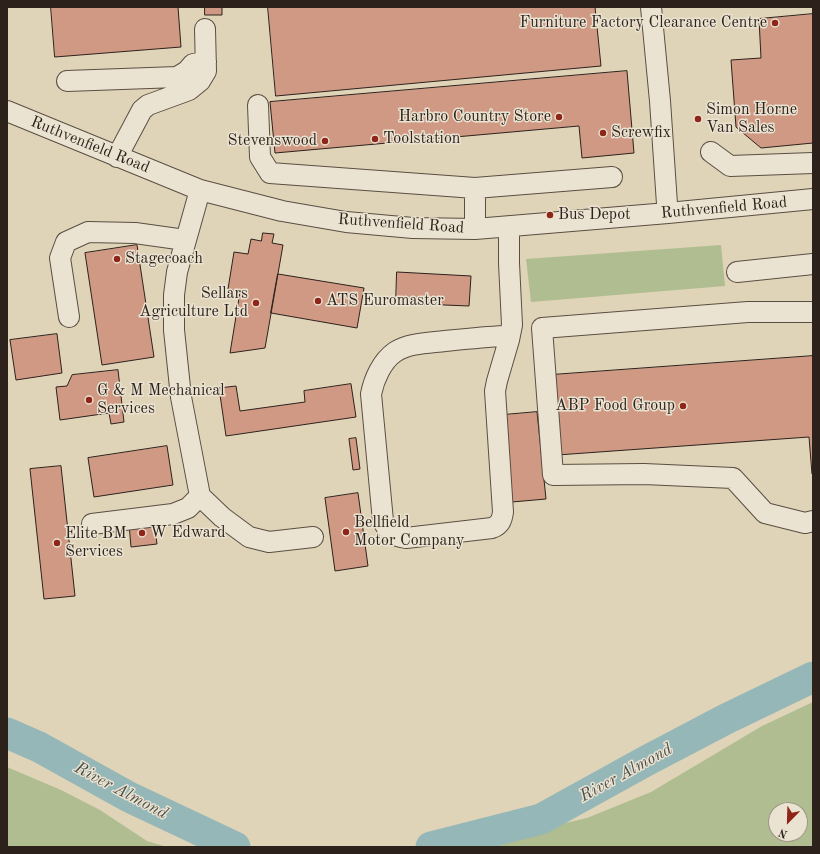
<!DOCTYPE html>
<style>
body{margin:0}
#map{position:relative;width:820px;height:854px;overflow:hidden;background:#e0d4b8;font-family:"Old Standard TT",serif}
canvas{display:block}
.frame{position:absolute;inset:0;border:8px solid #2d211c;pointer-events:none}
.north{position:absolute;left:768px;top:802px;width:40px;height:40px;box-sizing:border-box;background:#ebe3d1;border:1px solid #9f9589;border-radius:50%;rotate:203deg;font-size:11px;font-weight:700;line-height:16px;text-align:center;color:#2d211c}
.north::after{content:'';display:block;margin:auto;width:14px;height:18px;background:#8f2418;clip-path:polygon(50% 0,100% 100%,50% 72%,0 100%)}
</style>
<div id="map">
<canvas width="820" height="854"></canvas>
<div class="frame"></div>
<div class="north">N</div>
</div>
<script>
const c = document.querySelector('canvas').getContext('2d');
c.lineJoin = 'round';
function fillPath(path, color) { c.fillStyle = color; c.fill(path, 'evenodd'); }
function stroke(path, color, width, dash) { c.strokeStyle = color; c.lineWidth = width; c.lineCap = dash ? 'butt' : 'round'; c.setLineDash(dash || []); c.stroke(path); }
function drawText(font, color, halo, rows, align = 'center') {
  c.font = font + ' "Old Standard TT",serif'; c.lineWidth = 3; c.setLineDash([]); c.textBaseline = 'middle'; c.strokeStyle = halo; c.fillStyle = color; for (const [text, x, y, turn = 0] of rows) {
    c.save(); c.translate(x, y); c.rotate((+turn || 0) * Math.PI / 180); c.textAlign = isNaN(turn) ? turn : align; if (halo) c.strokeText(text, 0, 0); c.fillText(text, 0, 0); c.restore();
  }
}
fillPath(new Path2D(`
 M721,245L725,286L531,302L526,259Z
 M813,702V847H467L470,845L587,818L651,792L762,726ZM776,810H800V834H776Z
 M7,767L61,790L100,810L147,841L167,847H7Z`), '#b0bd91');
stroke(new Path2D(`
 M7,733L39,747L129,797L235,847
 M431,847L541,819L646,761L726,719L813,677`), '#96b7b7', 31);
const building = new Path2D(`
 M51,7H178L181,47L55,57Z
 M205,7H222V15H205Z
 M268,7H595L601,66L276,96Z
 M813,14V143L761,148L736,127L731,60L761,58L759,19Z
 M627,71L634,153L582,158L579,126L275,153L270,102Z
 M263,233L274,234L272,243L283,245L265,348L230,353L240,292L228,289L234,252L248,254L251,239L261,241Z
 M137,245L154,357L102,365L85,253Z
 M397,272L471,276L469,306L396,303Z
 M278,274L364,288L357,328L271,313Z
 M57,334L62,373L16,380L10,340Z
 M813,356V473L812,474L809,437L557,455L551,375Z
 M118,370L124,422L111,424L109,413L60,420L56,387L67,386L72,375Z
 M351,384L356,417L226,436L219,388L236,386L240,411L305,402L304,391Z
 M537,412L546,499L512,502L503,415Z
 M356,438L360,469L353,470L349,439Z
 M167,446L173,485L94,497L88,458Z
 M61,466L75,596L44,599L30,469Z
 M358,493L368,566L335,571L325,498Z
 M154,521L157,544L131,547L129,524Z`);
fillPath(building, '#cf9984');
stroke(building, '#2d211c', 1);
const minor = new Path2D(`
 M651,7L660,101L667,204L668,213
 M67,81L177,77L187,71L193,64L206,62
 M258,105L260,157L270,173L475,188V229
 M7,111L200,190L282,211L346,222L413,228L475,229L668,213L813,199
 M711,152L730,166L813,163
 M117,157L142,110L148,105L189,90L200,81L206,71L205,29
 M475,188L612,177
 M509,227V263L512,325L509,340L497,381L495,391L503,512C502,520 500,525 492,528L406,538C393,536 389,533 383,521L371,394C374,379 382,361 395,352C409,343 429,343 445,341C465,339 484,337 504,336L510,334
 M737,272L813,264
 M813,312H748L542,328L553,475L644,474L733,478L765,513L805,523L813,521
 M69,317L60,258L66,242L88,232L135,233L185,240
 M200,496L181,397L174,330V295L177,272L200,190
 M200,496L222,517L249,537L269,542L313,537
 M92,524L173,514L188,508L200,496`);
stroke(minor, '#5a4e43', 22);
stroke(minor, '#ebe3d1', 20);
for (const [x, y, r, color] of [
 [775,23,4,"#8f2418"],
 [559,117,4,"#8f2418"],
 [698,119,4,"#8f2418"],
 [603,133,4,"#8f2418"],
 [375,139,4,"#8f2418"],
 [325,141,4,"#8f2418"],
 [550,215,4,"#8f2418"],
 [117,259,4,"#8f2418"],
 [318,301,4,"#8f2418"],
 [256,303,4,"#8f2418"],
 [89,400,4,"#8f2418"],
 [683,406,4,"#8f2418"],
 [346,532,4,"#8f2418"],
 [142,533,4,"#8f2418"],
 [57,543,4,"#8f2418"]
]) { const dot = new Path2D(); dot.arc(x, y, r, 0, 2 * Math.PI); c.fillStyle = color; c.fill(dot); stroke(dot, '#ebe3d1', 1.5); }
drawText('16px', '#2d211c', '#ebe3d1', [
 ["Furniture Factory Clearance Centre",767,23,"right"],
 ["Simon Horne",706,110],
 ["Van Sales",706,128],
 ["Harbro Country Store",551,117,"right"],
 ["Screwfix",611,133],
 ["Toolstation",383,139],
 ["Stevenswood",317,141,"right"],
 ["Bus Depot",558,215],
 ["Stagecoach",125,259],
 ["Sellars",248,294,"right"],
 ["Agriculture Ltd",248,312,"right"],
 ["ATS Euromaster",326,301],
 ["G & M Mechanical",97,391],
 ["Services",97,409],
 ["ABP Food Group",675,406,"right"],
 ["Bellfield",354,523],
 ["Motor Company",354,541],
 ["W Edward",150,533],
 ["Elite BM",65,534],
 ["Services",65,552]
], 'left');
drawText('16px', '#2d211c', '#ebe3d1', [
 ["Ruthvenfield Road",90,145,22],
 ["Ruthvenfield Road",724,208,-5],
 ["Ruthvenfield Road",401,224,4]
]);
drawText('italic 17px', '#4c4e4a', '#ebe3d1', [
 ["River Almond",626,773,-29],
 ["River Almond",121,791,28]
]);
</script>
